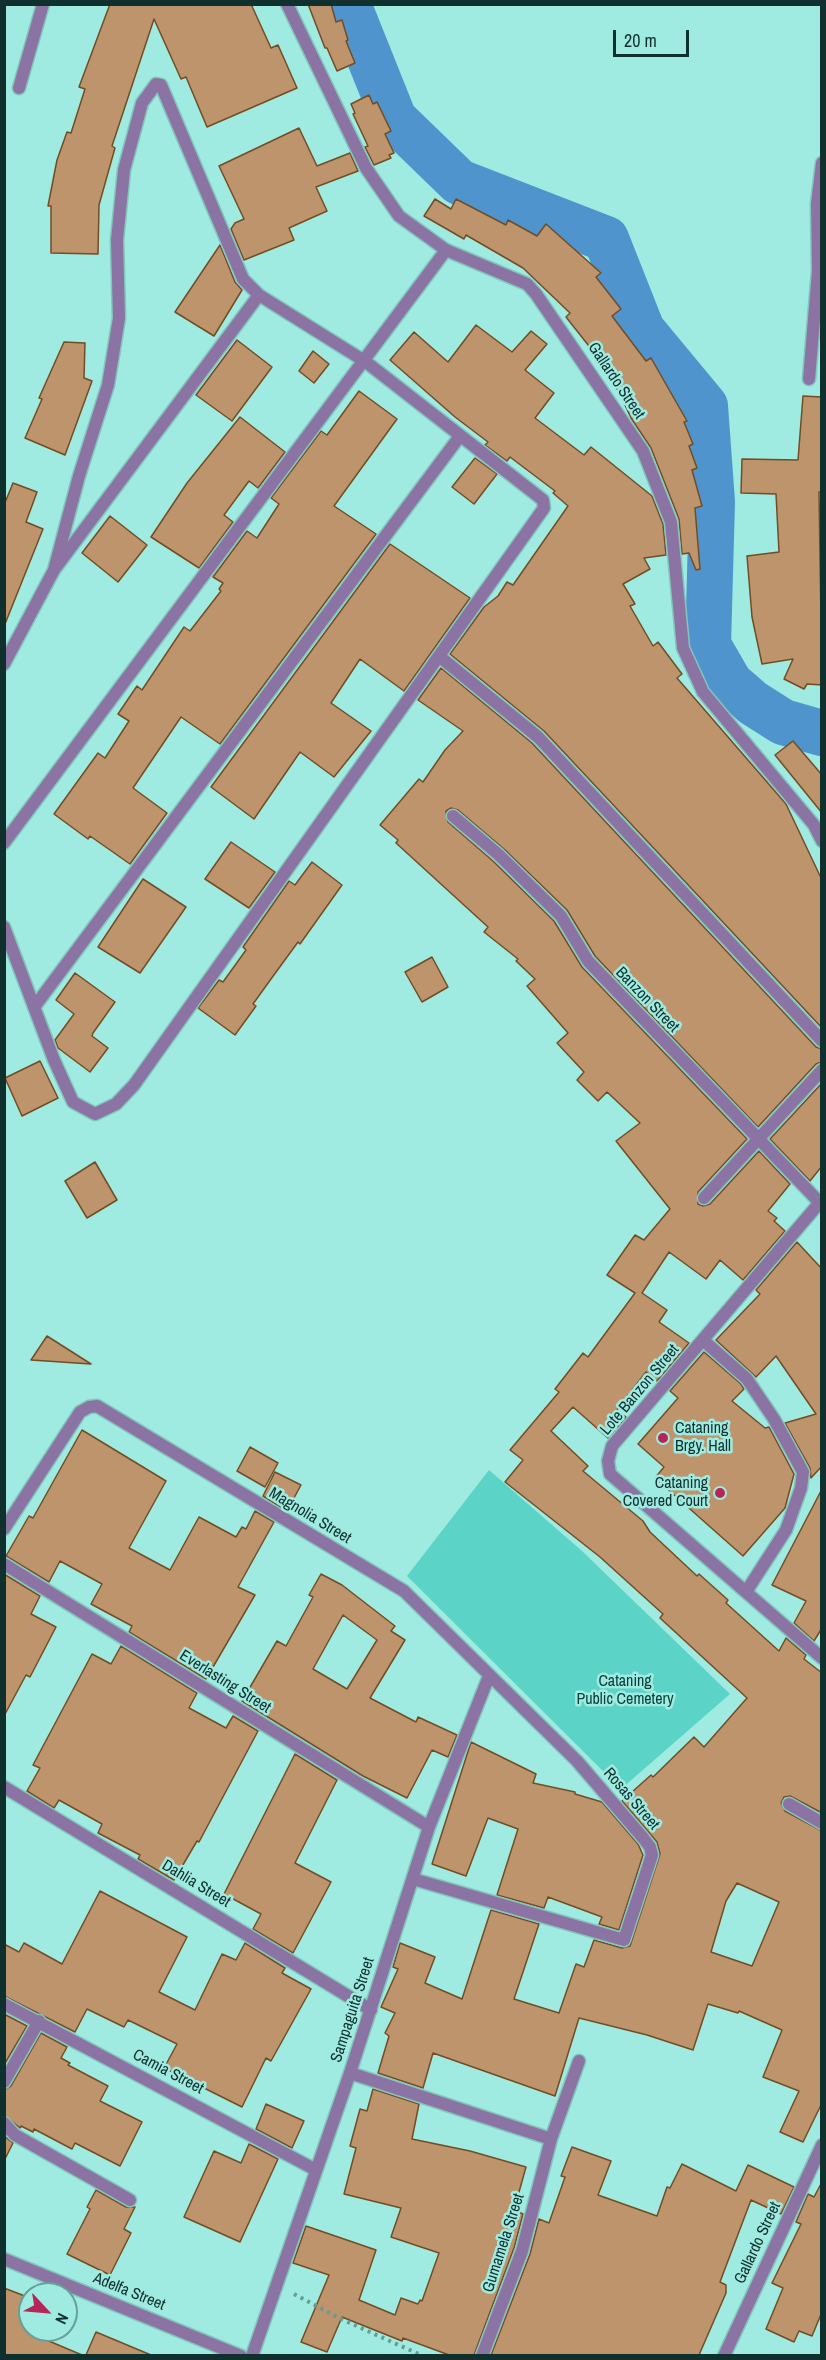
<!DOCTYPE html>
<style>
body{margin:0}
#map{position:relative;width:826px;height:2360px;overflow:hidden;background:#a0ebe1;font-family:"Archivo Narrow",sans-serif}
canvas{display:block}
.frame{position:absolute;inset:0;border:6px solid #10302d;pointer-events:none}
.north{position:absolute;left:18px;top:2282px;width:60px;height:60px;box-sizing:border-box;background:#a0ebe1;border:2px solid #66a099;border-radius:50%;rotate:116deg;font-size:16px;font-weight:700;line-height:24px;text-align:center;color:#10302d}
.north::after{content:'';display:block;margin:auto;width:21px;height:27px;background:#b52657;clip-path:polygon(50% 0,100% 100%,50% 72%,0 100%)}
.scale{position:absolute;left:613px;top:30px;width:76px;height:27px;box-sizing:border-box;border:3px solid #10302d;border-top:0;padding-left:8px;font-size:18px;line-height:21px;white-space:nowrap;color:#10302d;-webkit-text-stroke:4px #a0ebe1;paint-order:stroke}
</style>
<div id="map">
<canvas width="826" height="2360"></canvas>
<div class="frame"></div>
<div class="north">N</div>
<div class="scale">20 m</div>
</div>
<script>
const c = document.querySelector('canvas').getContext('2d');
c.lineJoin = 'round';
function fillPath(path, color) { c.fillStyle = color; c.fill(path, 'evenodd'); }
function stroke(path, color, width, dash) { c.strokeStyle = color; c.lineWidth = width; c.lineCap = dash ? 'butt' : 'round'; c.setLineDash(dash || []); c.stroke(path); }
function drawText(font, color, halo, rows, align = 'center') {
  c.font = font + ' "Archivo Narrow",sans-serif'; c.lineWidth = 5; c.setLineDash([]); c.textBaseline = 'middle'; c.strokeStyle = halo; c.fillStyle = color; for (const [text, x, y, turn = 0] of rows) {
    c.save(); c.translate(x, y); c.rotate((+turn || 0) * Math.PI / 180); c.textAlign = isNaN(turn) ? turn : align; if (halo) c.strokeText(text, 0, 0); c.fillText(text, 0, 0); c.restore();
  }
}
fillPath(new Path2D(`
 M489,1470L582,1551L730,1694L621,1789L407,1576Z`), '#5bd3c6');
stroke(new Path2D(`
 M348,4L394,119L459,182L606,239L642,330L705,406L712,502L708,645L730,683L753,703L783,722L822,733`), '#5094ce', 46);
const building = new Path2D(`
 M110,4H251L271,48L278,45L297,88L207,127L186,77L181,79L154,19L112,146L115,148L99,205L98,254L51,253V206H48L57,160L67,132L71,133L85,89L79,87Z
 M308,4H331L336,22L342,20L348,40L346,41L355,63L337,71L327,48H325Z
 M369,95L373,104L377,102L391,131L385,134L394,153L389,155L391,158L374,165L365,147L368,146L353,114L355,113L351,104Z
 M299,128L317,166L350,153L358,171L316,187L327,211L289,228L294,240L244,260L231,229L235,223L244,219L219,166Z
 M435,199L451,209L456,199L506,225L508,220L537,236L546,224L601,273L596,277L621,309L612,316L646,361L651,358L687,421L684,422L693,444L689,446L697,468L692,470L702,506L695,508L700,569L696,570L689,553L682,554L679,519L651,448L631,418L624,403L626,401L597,362L600,360L566,317L570,313L523,268L466,235L464,239L424,216Z
 M220,245L235,282L242,290L214,336L175,312Z
 M476,325L512,352L531,331L547,344L525,370L554,393L535,418L584,455L591,447L652,496L663,524L666,555L644,558L650,569L623,584L635,604L630,606L653,646L658,642L682,674L677,678L786,804L822,880V1028L544,731L450,654L484,607L498,596L507,582L513,585L568,506L553,493L555,491L510,457L507,461L485,445L488,442L455,417L390,360L414,332L448,362Z
 M237,340L272,367L232,421L196,395Z
 M64,342L85,343L84,378L92,381L65,455L25,438L42,399L39,398Z
 M313,351L329,364L314,383L299,371Z
 M359,391L397,419L334,506L376,534L220,744L181,717L133,788L167,813L130,864L90,836L88,839L54,814L98,753L105,758L129,721L118,714L137,686L142,690L184,627L190,631L221,591L219,589L223,583L213,577L247,531L257,538L279,504L271,498L321,431L327,435Z
 M803,396L822,397V492H819L822,685L807,684L804,689L784,679L793,659L762,664L752,617L747,556L779,552L776,494L741,493L742,459L798,460Z
 M240,417L285,452L258,488L249,481L224,515L233,522L199,568L151,537L187,483Z
 M475,458L497,474L474,504L452,487Z
 M13,483L37,492L26,522L43,529L5,624L4,505Z
 M110,516L147,545L118,582L82,553Z
 M390,544L470,598L404,691L360,659L331,703L371,731L334,777L300,752L254,819L211,787Z
 M441,668L532,743L816,1047L822,1049V1062L816,1064L758,1127L595,956L567,910L504,849L458,810L451,808L446,811L448,822L493,861L554,921L582,967L747,1139L698,1192V1204L703,1206L710,1204L759,1151L790,1184L768,1211L777,1218L774,1221L785,1231L743,1280L720,1260L706,1279L669,1252L642,1293L667,1310L659,1322L689,1343L657,1381L646,1372L617,1410L626,1417L608,1438L573,1407L551,1431L588,1466L583,1471L643,1521L650,1532L697,1576L699,1574L728,1600L726,1603L779,1651L786,1638L806,1655L804,1659L822,1673V1813L790,1796L784,1797L781,1803L785,1811L822,1831V2103L803,2142L780,2132L799,2091L763,2077L782,2030L739,2011L738,2013L708,2004L693,2050L647,2035L579,2018L555,2096L433,2053L423,2088L378,2073L389,2036L385,2033L395,2013L381,2007L398,1969L393,1967L400,1943L435,1957L425,1983L462,1999L491,1910L539,1924L514,1999L559,2013L576,1964L584,1967L594,1940L622,1948L630,1946L660,1854L657,1842L622,1801L651,1775L653,1777L694,1737L704,1747L747,1698L660,1618L663,1614L600,1557L505,1482L523,1460L510,1450L559,1392L555,1389L583,1353L588,1357L635,1293L607,1275L635,1235L644,1240L670,1209L616,1141L640,1123L607,1092L598,1101L577,1080L584,1072L557,1043L568,1033L527,986L535,979L516,961L518,959L484,932L488,927L396,843L398,840L380,825L419,779L423,782L445,750L463,731L418,700ZM737,1883L779,1902L752,1966L711,1952L726,1901Z
 M793,741L822,775V813L775,755Z
 M231,842L275,872L249,908L205,879Z
 M312,862L342,885L300,944L298,942L271,979L253,1004L256,1006L235,1035L198,1008L219,980L223,982L246,950L243,947L289,881L295,885Z
 M143,879L186,907L140,973L98,947Z
 M432,957L448,987L422,1002L405,972Z
 M75,973L115,1002L93,1033L92,1036L108,1048L90,1072L58,1048L55,1040L74,1014L56,1000Z
 M40,1061L58,1098L22,1116L5,1078Z
 M822,1083V1166L810,1181L770,1139Z
 M95,1162L117,1200L87,1218L65,1181Z
 M797,1242L822,1269V1466L811,1478L810,1468L785,1423L816,1414L776,1356L756,1377L716,1340L760,1294L756,1290Z
 M47,1336L91,1364L31,1360Z
 M704,1352L741,1384L744,1389L732,1401L765,1428L769,1427L794,1474L785,1508L743,1556L655,1478L664,1467L638,1444L678,1398L670,1391Z
 M82,1430L166,1481L129,1548L170,1570L199,1517L236,1537L242,1527L246,1529L255,1511L274,1522L238,1587L255,1595L206,1679L129,1632L132,1626L91,1604L102,1584L60,1561L49,1582L6,1556L29,1516L33,1518Z
 M250,1447L278,1463L265,1487L237,1471Z
 M275,1472L301,1485L287,1511L263,1496Z
 M822,1489V1628L814,1641L794,1623L806,1601L772,1585Z
 M4,1574L40,1596L31,1614L56,1627L30,1677L26,1675L4,1716Z
 M321,1574L342,1585L395,1626L391,1631L405,1640L370,1698L416,1722L418,1717L457,1735L448,1757L432,1750L407,1798L363,1776L242,1701L277,1641L286,1646L313,1597L309,1595ZM343,1615L377,1640L347,1689L313,1669Z
 M121,1646L197,1693L189,1708L226,1728L233,1716L258,1731L199,1842L197,1841L174,1880L138,1859L140,1855L98,1833L102,1824L59,1800L54,1808L27,1791L40,1768L33,1765L92,1654L111,1664Z
 M471,1742L536,1774L533,1783L575,1792V1794L602,1802L638,1844L643,1855L619,1930L599,1924L602,1917L548,1897L544,1908L497,1895L518,1829L488,1818L466,1876L432,1864Z
 M295,1754L337,1780L295,1863L331,1882L293,1953L253,1929L261,1914L224,1894Z
 M100,1891L187,1937L159,1992L195,2010L222,1954L236,1960L245,1943L285,1968L282,1973L311,1989L271,2061L266,2058L242,2107L164,2068L177,2044L128,2020L124,2027L87,2009L75,2032L4,1996V1944L19,1952L24,1943L62,1964Z
 M4,2014L27,2026L4,2065Z
 M41,2033L67,2047L61,2058L70,2063L68,2065L108,2086L100,2101L142,2122L120,2166L75,2143L72,2149L34,2129L33,2132L21,2126L20,2128L4,2115V2090L11,2086Z
 M373,2089L419,2104L412,2139L470,2151L526,2167L514,2210L523,2214L514,2248L474,2355H449L403,2338L402,2341L342,2317L327,2352L301,2342L329,2275L293,2263L306,2226L376,2250L359,2300L395,2315L401,2298L418,2304L420,2300L422,2301L439,2253L391,2237L401,2208L344,2194L356,2148L350,2146L360,2109L367,2111Z
 M266,2104L304,2121L292,2148L256,2129Z
 M4,2136L13,2143L4,2161Z
 M249,2144L278,2159L240,2242L184,2217L214,2151L241,2163Z
 M572,2147L611,2161L598,2195L657,2216L667,2187L670,2188L682,2164L736,2191L748,2165L794,2187L781,2214L751,2200L720,2282L726,2285V2293L699,2355H491L530,2254L539,2219L549,2223L565,2177L561,2176Z
 M822,2182V2312L812,2336L799,2331L794,2342L766,2329L783,2288L772,2283L801,2224L796,2222L808,2194L814,2197Z
 M96,2190L126,2207H135L124,2229L131,2233L110,2275L67,2254L90,2209L87,2207Z
 M4,2288L30,2298V2333L82,2355H4Z
 M96,2332L151,2355H86Z`);
fillPath(building, '#bd946b');
stroke(building, '#724d24', 1.5);
const service = new Path2D(`
 M4,2082L39,2021
 M4,2123L15,2135L130,2200`);
const minor = new Path2D(`
 M19,88L43,4
 M809,379L818,271L817,204L822,163
 M439,656L538,737L822,1041
 M4,664L54,570L79,476L108,385L119,318L117,240L124,170L142,103L156,84L161,85L243,279L259,295
 M453,816L499,855L561,916L588,961L822,1205
 M4,843L446,250
 M4,927L54,1060L73,1102L95,1114L116,1104L134,1085L544,508L543,500L366,362L259,295L54,570
 M35,1006L460,436
 M704,1198L822,1070
 M822,1200L612,1446L608,1461L610,1474L822,1658
 M704,1341L747,1379L774,1419L803,1472L801,1488L786,1530L746,1592
 M4,1529L80,1412L89,1407L97,1406L404,1591L577,1761L644,1839L650,1847L652,1855L624,1940L413,1879
 M4,1564L429,1827
 M4,1787L371,2010
 M789,1804L822,1823
 M4,2004L316,2170
 M350,2073L551,2139
 M4,2259L241,2356
 M252,2356L350,2073L429,1827L489,1676
 M482,2356L522,2251L551,2139L579,2061`);
const tertiary = new Path2D(`
 M287,4L366,168L399,216L446,250L527,284L536,294L643,451L671,522L683,648L703,692L814,825L822,841
 M724,2356L822,2145`);
stroke(service, '#83c6bd', 15);
stroke(minor, '#83c6bd', 15);
stroke(tertiary, '#83c6bd', 15);
stroke(new Path2D(`
 M294,2294L339,2318L423,2356`), '#649d96', 4, [3, 4.5]);
stroke(service, '#8b74a4', 12);
stroke(minor, '#8b74a4', 12);
stroke(tertiary, '#8b74a4', 12);
for (const [x, y, r, color] of [
 [663,1438,6,"#b52657"],
 [720,1493,6,"#b52657"]
]) { const dot = new Path2D(); dot.arc(x, y, r, 0, 2 * Math.PI); c.fillStyle = color; c.fill(dot); stroke(dot, '#a0ebe1', 2); }
drawText('16px', '#10302d', '#a0ebe1', [
 ["Gallardo Street",616,381,56],
 ["Banzon Street",647,1000,46],
 ["Lote Banzon Street",640,1390,-50],
 ["Magnolia Street",310,1516,31],
 ["Everlasting Street",225,1682,32],
 ["Rosas Street",631,1799,49],
 ["Dahlia Street",196,1884,31],
 ["Sampaguita Street",353,2010,-72],
 ["Camia Street",168,2072,28],
 ["Gumamela Street",504,2243,-72],
 ["Gallardo Street",758,2243,-65],
 ["Adelfa Street",129,2292,22]
]);
drawText('16px', '#10302d', '#a0ebe1', [
 ["Cataning",675,1429],
 ["Brgy. Hall",675,1447],
 ["Cataning",708,1484,"right"],
 ["Covered Court",708,1502,"right"]
], 'left');
drawText('16px', '#05403b', '#a0ebe1', [
 ["Cataning",625,1682],
 ["Public Cemetery",625,1700]
]);
</script>
